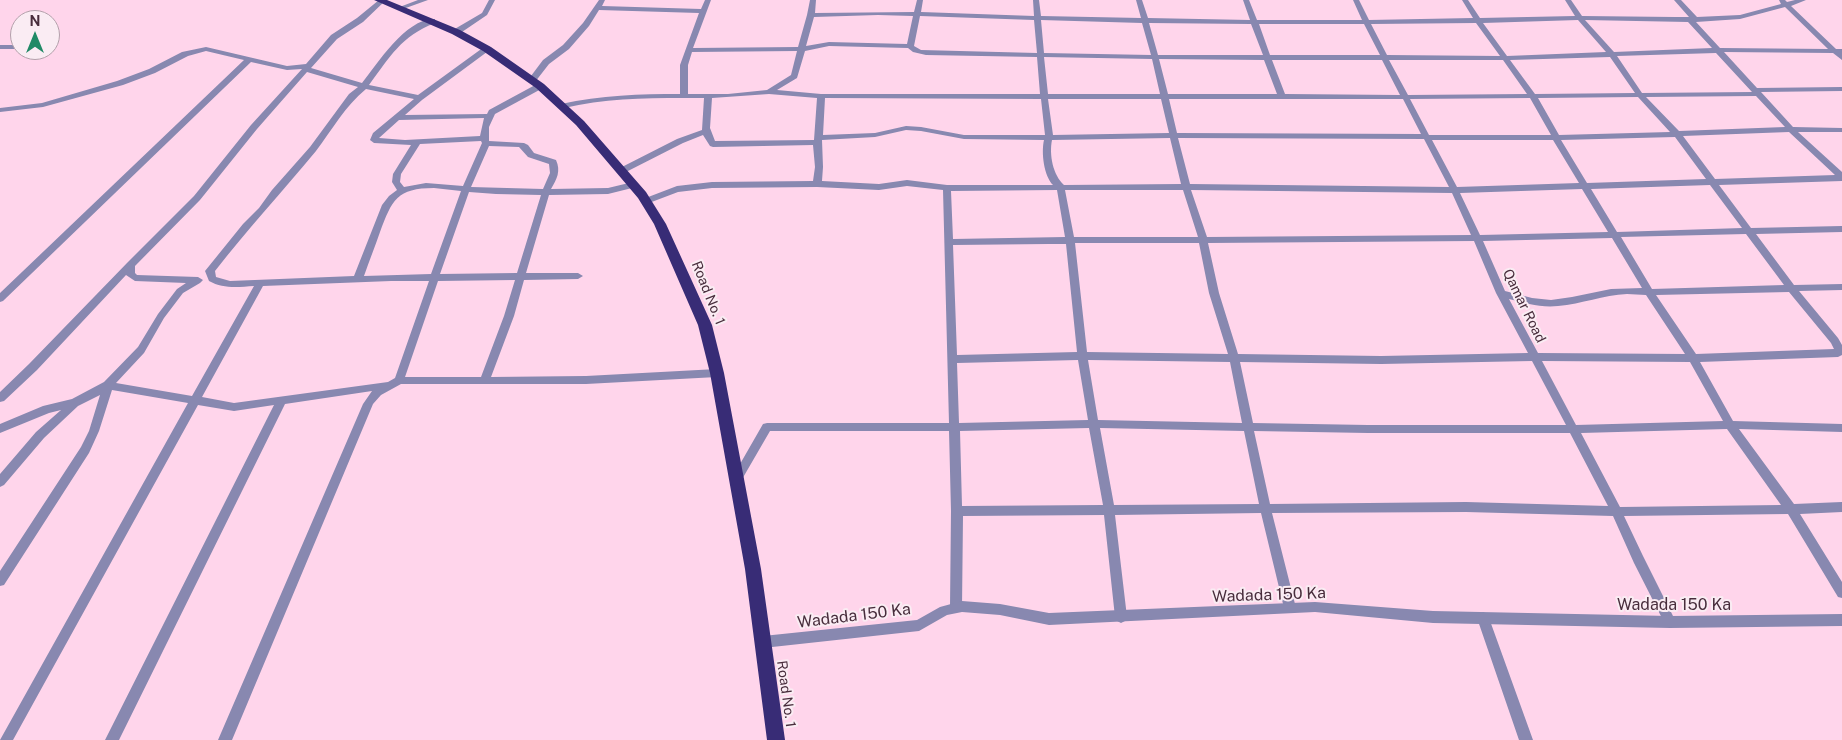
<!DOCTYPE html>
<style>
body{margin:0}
#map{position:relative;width:1842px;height:740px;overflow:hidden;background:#ffd5eb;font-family:"Public Sans",sans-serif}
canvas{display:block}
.north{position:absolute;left:10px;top:10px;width:50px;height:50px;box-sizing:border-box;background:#faecf3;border:1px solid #b3a0aa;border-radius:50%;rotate:0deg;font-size:14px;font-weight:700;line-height:20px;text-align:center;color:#482d3c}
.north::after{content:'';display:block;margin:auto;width:18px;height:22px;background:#208a66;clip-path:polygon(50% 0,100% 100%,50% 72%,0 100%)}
</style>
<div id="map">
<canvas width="1842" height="740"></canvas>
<div class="north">N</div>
</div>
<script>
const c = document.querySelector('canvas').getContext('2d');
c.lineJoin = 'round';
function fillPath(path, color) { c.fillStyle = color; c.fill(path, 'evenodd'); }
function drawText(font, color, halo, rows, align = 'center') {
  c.font = font + ' "Public Sans",sans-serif'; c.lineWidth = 4; c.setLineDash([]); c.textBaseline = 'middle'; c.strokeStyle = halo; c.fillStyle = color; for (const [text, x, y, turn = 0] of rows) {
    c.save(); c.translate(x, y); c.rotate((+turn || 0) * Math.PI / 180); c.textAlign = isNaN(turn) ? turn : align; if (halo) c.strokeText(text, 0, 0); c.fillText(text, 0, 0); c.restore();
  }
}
fillPath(new Path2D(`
 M379,0H386L363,22L337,39L311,68L362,83C377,64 407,17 435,19V23C401,36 390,57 369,85L418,95L484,47H487L491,49L422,100L405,115L487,114L489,110L537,84H543V88L495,114L489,127V141L524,143L528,145L534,153L556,160C561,171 557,179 551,189L608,188L633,182L637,185L636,187L608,194L549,195L526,273H578L583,276L578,279L524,280L514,316L491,377L586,376L717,369L721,370L722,373L721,376L717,377L586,384H401L381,395L373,404L232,740H218L363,404L372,391L285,404L119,740H105L274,405L234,411L198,405L13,740H0L188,403L112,390L99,431L89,453L4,585L0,586V571L81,447L89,431L100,395L78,406L44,438L4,485L0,487V474L36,432L61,410L49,413L0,433V424L43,406L72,399L104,382L138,347L158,314L177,289L186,283L135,281L126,275L37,370L4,401L0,402V392L29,364L127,263L194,196L251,125L302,69L287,70L251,62L3,301L0,302V293L244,60L206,51L188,56L155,73L123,85L43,107L0,112V108L42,103L117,81L149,69L182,52L206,47L287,66L306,64L331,35L357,18ZM307,72L358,87L349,94L310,147L272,190L259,208L243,224L205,271L209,281C223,289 238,287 254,286L192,396L116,383L144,353L164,318L183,293L200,283L203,280L198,277L137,275L135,273V266L200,200L257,129ZM366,89L414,99L373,133L370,140L374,143L411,145L393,174L392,182L397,190L389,196L382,205L354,276L230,281L216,277L215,271C247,230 282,192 316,151C332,130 345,106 366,89ZM484,118L480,136L405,140L379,138L399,120ZM481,141L482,143L463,186L426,183L404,187L400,182L401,174L420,144ZM489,146L519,147L528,157L549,164L550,173L543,189L471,187ZM434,188L461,191L431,274L364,276C369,261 375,247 380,232C392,200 397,188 434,188ZM469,192L496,194L541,195L517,273L440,274ZM515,280L504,316L481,377H405L438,281ZM391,281H429L395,378L388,382L234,403L202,397L263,286Z
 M418,0H428L403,9L397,8Z
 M489,0H495L487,15L459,34H453V30L482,13Z
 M599,0H605L602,6L701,9L705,0H711L693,48L798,47L807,15L810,0H816L815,13L914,12L917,0H923L921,12L1034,16L1033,0H1039L1041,16L1141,18L1136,0H1142L1148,18L1250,20L1243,0H1249L1257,20H1362L1353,0H1359L1369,20L1473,18L1462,0H1468L1480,18L1575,16L1565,0H1571L1582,16L1675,17H1689L1674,0H1681L1697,17L1740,15L1781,4L1779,0H1785L1787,2L1795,0H1806L1791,6L1836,49H1842V60L1833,53L1724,52L1757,88L1842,87V91L1761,92L1793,127L1842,128V132H1798L1842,172V181L1719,185L1751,228L1842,226V232L1756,234L1794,285L1842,284V290L1799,291L1838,338L1842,345V355L1838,357L1700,362L1733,421L1842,424V432L1739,429L1794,504L1842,502V512L1800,514L1842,582V598L1838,597L1788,514L1624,516L1643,556L1676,622L1674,626L1670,628L1666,626L1634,563L1613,516L1466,512L1272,513L1296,608L1294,612L1290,613L1286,612L1284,608L1261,513L1115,515L1127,617L1125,621L1121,623L1117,621L1115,617L1104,515L963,516L962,607L960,611L956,612L952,611L950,607L951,511L949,431H770L741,481L737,483L733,481L732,478L763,424L767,423H949L943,190L907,186L879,190L817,187L712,188L678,192L649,203H643L642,201L643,199L677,186L712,182L813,181L815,167L813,145L713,147L710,146L703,135L683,143L624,173H618V169L677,139L702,130L704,98C657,98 610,97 564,108L560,106L561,104C601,95 640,94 680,94V65L699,13L599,10L589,26L569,49L549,64L535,82H529L528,80L543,60L563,45L583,23ZM1785,7L1828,49L1720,48L1696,22L1740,19ZM878,15L913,16L907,44L829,42L806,46L814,17ZM920,16L1034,20L1037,53L921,50L914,46ZM1041,20L1142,23L1151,55L1044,53ZM1578,20L1606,52L1507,56L1483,23ZM1585,20L1688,22L1712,48L1614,52ZM1149,23L1251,24L1263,55H1158ZM1476,23L1500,56L1387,55L1371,24ZM1259,24H1364L1380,55H1270ZM829,46L908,48L913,52L926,55L1037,57L1040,94H821L777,90L797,78L805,51ZM797,51L791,75L767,90L728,94H688V65L692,52ZM1716,53L1752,92L1642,93L1617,56ZM1044,57L1152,59L1160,94H1048ZM1610,57L1635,93L1535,94L1510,60ZM1159,59L1264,60L1277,94H1168ZM1272,60H1382L1400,95L1285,94ZM1389,60H1503L1527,94L1408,95ZM769,94L817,98L814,140L715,141L710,128L712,98ZM1756,96L1785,127L1679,131L1646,97ZM1638,97L1670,132L1559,135L1538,98ZM825,98L1041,99L1045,135H964L921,127L906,126L875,133L823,135ZM1530,98L1551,135H1429L1410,99ZM1048,99H1161L1169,133L1053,135ZM1169,99H1403L1421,134L1177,133ZM906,130L921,131L964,139L1044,140C1041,153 1044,176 1053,185H947L907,180L879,184L822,181L823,167L822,140L875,137ZM1789,132L1835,175L1715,179L1683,136ZM1675,137L1706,179L1587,183L1561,140ZM1170,138L1181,184L1064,185C1053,175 1049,155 1052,140ZM1178,138L1424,139L1449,187L1190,184ZM1432,140H1553L1579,183L1457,187ZM1710,185L1742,228L1617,232L1591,189ZM1582,189L1608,232L1480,235L1460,193ZM1057,190L1065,237L953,239L951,191ZM1065,190H1183L1198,237H1074ZM1191,190L1452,193L1471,235L1207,237ZM1746,234L1784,285L1652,289L1621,237ZM1612,238L1642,288L1611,289L1572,297L1551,300L1532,298L1505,291L1483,241ZM1474,241L1496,293L1528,353L1381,356L1238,354L1219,293L1208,243ZM1075,243H1199L1209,293L1228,354L1087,352ZM1048,244H1066L1077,352L957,355L953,245ZM1789,292L1831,343L1834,349L1696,354L1656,295ZM1627,294L1646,295L1685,354L1538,353L1509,299C1525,303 1541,308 1558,306C1582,304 1603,295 1627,294ZM1078,360L1088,420L959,423L957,363ZM1088,360L1230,362L1242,423L1098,420ZM1532,361L1566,425H1368L1253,423L1240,362L1381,364ZM1542,361L1690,362L1723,421L1576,425ZM1089,428L1103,505L962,506L960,431ZM1100,428L1244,431L1259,504L1114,505ZM1727,429L1781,505L1620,507L1581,433ZM1254,431L1368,433H1570L1608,506L1466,502L1270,504Z
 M0,45H20V49H0Z
 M1483,612L1487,614L1489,618L1533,740H1519L1477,618L1479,614Z`), '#8888b0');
fillPath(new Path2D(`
 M962,601L1000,604L1049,613L1315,602L1433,611L1670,616L1842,614V626L1670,628L1433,623L1315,612L1049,625L1000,615L962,612L947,615L919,631L763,648L759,646L757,642L759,638L763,636L917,620L940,607Z`), '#8888b0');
fillPath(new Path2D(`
 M374,0H387L460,30L491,47L544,84L584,121L646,192L666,224L712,325L724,373L761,569L785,740H767L745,569L710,373L698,325L654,224L638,198L576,125L536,88L483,51L452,34Z`), '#382c76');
drawText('14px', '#482d3c', '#faecf3', [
 ["Road No. 1",708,293,68],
 ["Qamar Road",1524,306,64],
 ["Road No. 1",786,694,82]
]);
drawText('16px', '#482d3c', '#faecf3', [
 ["Wadada 150 Ka",1269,595,-2],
 ["Wadada 150 Ka",1674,605],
 ["Wadada 150 Ka",854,616,-7]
]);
</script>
